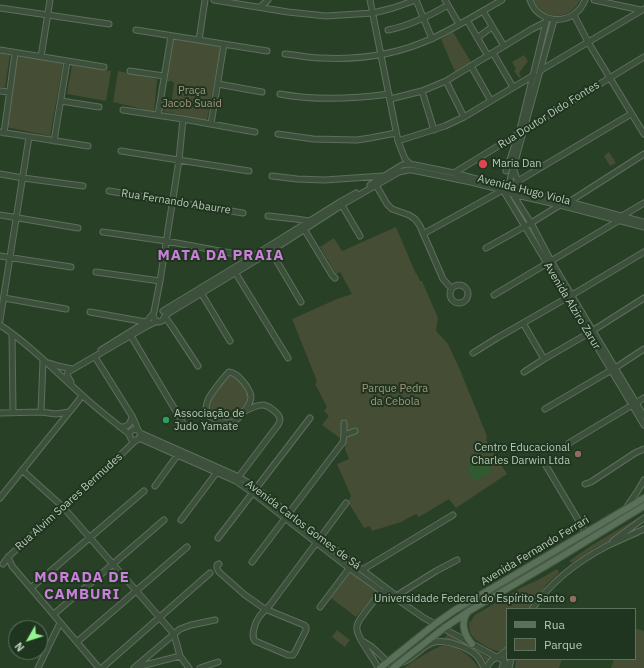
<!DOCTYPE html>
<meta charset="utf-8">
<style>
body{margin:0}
#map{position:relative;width:644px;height:668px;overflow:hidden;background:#284026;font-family:"IBM Plex Sans",sans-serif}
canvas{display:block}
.legend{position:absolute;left:506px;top:608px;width:130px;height:52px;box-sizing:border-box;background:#20351f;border:1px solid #5d715c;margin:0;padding:5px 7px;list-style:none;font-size:12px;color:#b8cab7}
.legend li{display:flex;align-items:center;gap:8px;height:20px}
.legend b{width:20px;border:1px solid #5d715c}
.north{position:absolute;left:8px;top:620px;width:40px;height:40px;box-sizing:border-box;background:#20351f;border:1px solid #5d715c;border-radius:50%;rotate:231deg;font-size:11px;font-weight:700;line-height:16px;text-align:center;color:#b8cab7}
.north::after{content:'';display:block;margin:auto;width:14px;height:18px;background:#94f591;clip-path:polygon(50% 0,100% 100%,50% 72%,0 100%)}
</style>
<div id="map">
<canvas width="644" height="668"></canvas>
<ul class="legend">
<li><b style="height:5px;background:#5a7059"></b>Rua</li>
<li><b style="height:11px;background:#454d34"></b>Parque</li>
</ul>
<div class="north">N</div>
</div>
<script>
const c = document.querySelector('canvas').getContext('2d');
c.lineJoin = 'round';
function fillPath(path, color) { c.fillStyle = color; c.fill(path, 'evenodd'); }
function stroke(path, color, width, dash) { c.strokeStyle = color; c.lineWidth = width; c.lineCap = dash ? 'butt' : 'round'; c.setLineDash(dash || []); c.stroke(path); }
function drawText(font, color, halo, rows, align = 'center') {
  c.font = font + ' "IBM Plex Sans",sans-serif'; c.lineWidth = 4; c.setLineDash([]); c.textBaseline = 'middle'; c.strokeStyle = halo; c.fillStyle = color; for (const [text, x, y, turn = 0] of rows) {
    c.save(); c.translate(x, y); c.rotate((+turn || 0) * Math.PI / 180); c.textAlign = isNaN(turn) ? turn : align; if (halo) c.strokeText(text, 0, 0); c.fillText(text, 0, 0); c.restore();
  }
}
fillPath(new Path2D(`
 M534,0H580C570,21 544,21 534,0Z
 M453,32L471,62L455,72L441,39Z
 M173,37L221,45L207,120L161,111ZM170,81H172L174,83L171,105L167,106L164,103L167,82Z
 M0,53L10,55L5,88L0,87Z
 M524,55L528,61L519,73L521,77L519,78L514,71L516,69L512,62Z
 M17,56L63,63L50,136L6,127Z
 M72,65L111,71L106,101L67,94Z
 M118,71L157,79L154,112L113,102Z
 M609,152L616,163L610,166L604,156Z
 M396,227L416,274H417L420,281H422L438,318L436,331L448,344L460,370L487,436L486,440L507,474L456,508L449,499L419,517L416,514L401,522L372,531L370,526L364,528L348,502L351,496L337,464L349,459L345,449V445L341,439L322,425L329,416L324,411L327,407L315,384L317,381L292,319L337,299L352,294L340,272L336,274L320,247L334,238L342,251Z
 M230,374H232L243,382L241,385L248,391L250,398L234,421L230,422L208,414V402Z
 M643,515L640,519L610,541L595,548L572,563L569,561L592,545Z
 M557,569L559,571L558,574L546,585L530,609H507V648C504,650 502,652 498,651C493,651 476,641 473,637C469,632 469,627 469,621L471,622L472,619L475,615L522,587L538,580Z
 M353,573L376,590V593L356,617L331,598L349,574Z
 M635,628L644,631V668H611L614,659H635Z
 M337,630L350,640L345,647L332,637Z
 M448,634L491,659L488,664C482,652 456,638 443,639Z
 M443,645C447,646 452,647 456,648C465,652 474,660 479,668H404C416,659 429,651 443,645Z
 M516,659H562L559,668H515Z`), '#454d34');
fillPath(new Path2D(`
 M478,459C485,459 490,465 491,471L487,475L475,481L473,480L468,472L470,464Z`), '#325a30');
const minor = new Path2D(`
 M214,0L288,12L326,16L373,13L393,8L416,0
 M370,0L398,141L405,159L410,164
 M416,0L432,39
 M530,0C539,26 575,26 585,0
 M594,0L641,10
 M260,7L268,0
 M449,7L459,24
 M0,8L109,24
 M483,11L504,46
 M574,15L588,42L644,134
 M467,20L488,56
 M136,30L267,51
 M388,30C409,26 429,16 448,5L445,0
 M477,38L492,27
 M199,40L205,0
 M0,50L104,67
 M493,53L513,87
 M285,54C298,55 310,58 322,58C359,60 399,54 433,38C457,27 479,13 502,0
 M41,57L50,0
 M471,66L491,101
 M541,70L644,9
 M130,71L164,76
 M446,81L464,117
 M218,84L262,92
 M0,91L9,92
 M422,91L434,130
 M280,94C316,101 352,99 389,94
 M390,99L422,91L446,81L532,29L546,22
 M61,101L99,107
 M123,110L183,119L255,132
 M158,115L171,36
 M211,124L224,44
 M0,132L88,146
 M4,133L15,53
 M278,134L313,139L357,140L370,138L396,133
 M54,141L67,62
 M398,141L445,126L464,117L534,75
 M121,151L249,171
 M514,170L519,185L524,191
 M506,171L519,133L547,18
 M454,173L644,57
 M0,174L23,178L83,186
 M272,176L297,179L325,180L383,176
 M370,185L402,165L410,164L454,173L525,192L569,202L644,222
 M376,185L387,204L392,209L409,215L415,219L420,226L443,279L451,288
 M508,187L554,20
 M508,187L631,114
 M503,190L644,425
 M109,191L243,213
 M512,193L531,223L551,261L644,416
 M340,202L360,236
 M569,202L644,154
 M0,215L78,228
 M268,216L296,219L309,221
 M622,216L644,203
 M304,229L332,275L335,278
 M103,232L166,241L252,257
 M423,234L503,190
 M269,248L301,302
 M486,248L531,223L560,205
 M0,256L71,267
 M96,272L160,281
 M235,272L288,358
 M450 294a9 9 0 1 1 18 0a9 9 0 1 1-18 0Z
 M200,291L230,341
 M494,295L618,221
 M4,298L66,309
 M163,311L252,257L340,202L356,193
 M90,312L146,322
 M154,312L160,281L179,160L183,119
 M153,315L155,320L159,322L162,321L165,316L172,311L271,251L345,203L399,172L408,170H412L471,182L503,190L512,194L560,205L644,227
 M165,317L173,328L198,366
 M0,320L29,137
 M523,323L544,359
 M0,325C30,345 55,371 82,395C97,409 113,421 129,434
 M12,334L13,412
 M131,336L183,423
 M101,350L146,322L153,314
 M473,353L497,338L572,295L644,252
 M95,357L132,416L136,425L138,430
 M49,363L58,366L72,369
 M229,372C238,373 250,388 251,397C251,404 237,423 230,423C223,424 215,419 209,416C201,405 212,393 218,385C222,380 225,376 229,372Z
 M524,372L544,359L589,333L644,298
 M71,382L67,375L68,372L147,326L157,321
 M545,409L615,368L644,349
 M41,412L43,360
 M0,413L41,412L56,414L69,412
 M120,427C128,428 131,423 132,416
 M129.5 435a5.5 5.5 0 1 1 11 0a5.5 5.5 0 1 1-11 0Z
 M140,433L239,477L256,488L320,538L394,594
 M344,435L355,431
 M139,438L236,481L253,493L349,568L373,585L382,592H384L394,597L424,618L502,660L506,664L508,668
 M569,443L644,398
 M545,464L586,533
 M22,470L63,507L174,634L180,656L189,668
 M237,479L278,425C279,423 280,422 280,419C279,413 268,405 262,405C256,405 249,409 243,412
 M585,484L591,482L635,453L644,449
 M155,486L179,453
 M0,498L79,400L82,395
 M626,508L637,492L644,480
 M181,520L217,472
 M218,538L310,418
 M613,541L644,518
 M8,557L12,566L99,668
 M252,562L343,442L344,435V423
 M3,564L8,557L103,472L136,440
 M219,564L217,565V568L219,572L245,595L265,609L304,625L306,627V630L295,652L293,655H288L255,641C252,637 253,634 254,629C256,618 263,612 270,605L346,503
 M362,570L453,515
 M31,588L144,491
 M396,596L436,571L457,560
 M320,607L351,566
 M532,609C551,582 578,561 607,546C619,540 632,535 644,529
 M54,614L113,564L164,520
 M77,642L187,547
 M364,642L372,647L394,668
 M403,662C414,658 421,647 432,643C444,638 467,647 476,655C480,659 482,663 484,668
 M137,667L180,656
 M38,668L60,623
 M102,668L210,573
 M134,668L180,629L191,625L215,620
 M200,668L218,662
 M378,668C374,658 355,636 357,627C357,621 363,616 366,611C371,605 376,597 382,592
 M487,668C490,657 500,658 507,650
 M502,668L507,653
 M509,668L511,659`);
const major = new Path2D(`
 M468,612C460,622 464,635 472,644
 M380,668L435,624L455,610L523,570L624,510L644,498
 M393,668L444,628L469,611L554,561L644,506`);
stroke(minor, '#5c705b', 7);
stroke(major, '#455944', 8);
stroke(minor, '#3c503b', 5);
stroke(major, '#5a7059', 6);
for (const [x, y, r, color] of [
 [483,164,5,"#e0444e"],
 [166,420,4,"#2e9e5b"],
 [578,454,4,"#8d6e63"],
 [573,599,4,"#8d6e63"]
]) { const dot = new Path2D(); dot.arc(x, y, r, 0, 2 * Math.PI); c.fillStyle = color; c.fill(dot); stroke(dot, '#20351f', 1.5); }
drawText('11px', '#a5957d', '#20351f', [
 ["Praça",192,91],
 ["Jacob Suaid",192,104],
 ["Parque Pedra",395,389],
 ["da Cebola",395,402]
]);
drawText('11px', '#b8cab7', '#20351f', [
 ["Rua Doutor Dido Fontes",549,115,-32],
 ["Avenida Hugo Viola",524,190,14],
 ["Rua Fernando Abaurre",176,202,9],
 ["Avenida Alziro Zarur",572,306,59],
 ["Rua Alvim Soares Bermudes",69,502,-42],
 ["Avenida Carlos Gomes de Sá",303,525,37],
 ["Avenida Fernando Ferrari",535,551,-31]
]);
drawText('11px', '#b8cab7', '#20351f', [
 ["Maria Dan",492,164],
 ["Associação de",174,414],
 ["Judo Yamate",174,427],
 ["Centro Educacional",570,448,"right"],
 ["Charles Darwin Ltda",570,461,"right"],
 ["Universidade Federal do Espírito Santo",565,599,"right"]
], 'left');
c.letterSpacing = '1px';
drawText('bold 15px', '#c880da', '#20351f', [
 ["MATA DA PRAIA",221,256],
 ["MORADA DE",82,578],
 ["CAMBURI",82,595]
]);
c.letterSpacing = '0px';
</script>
